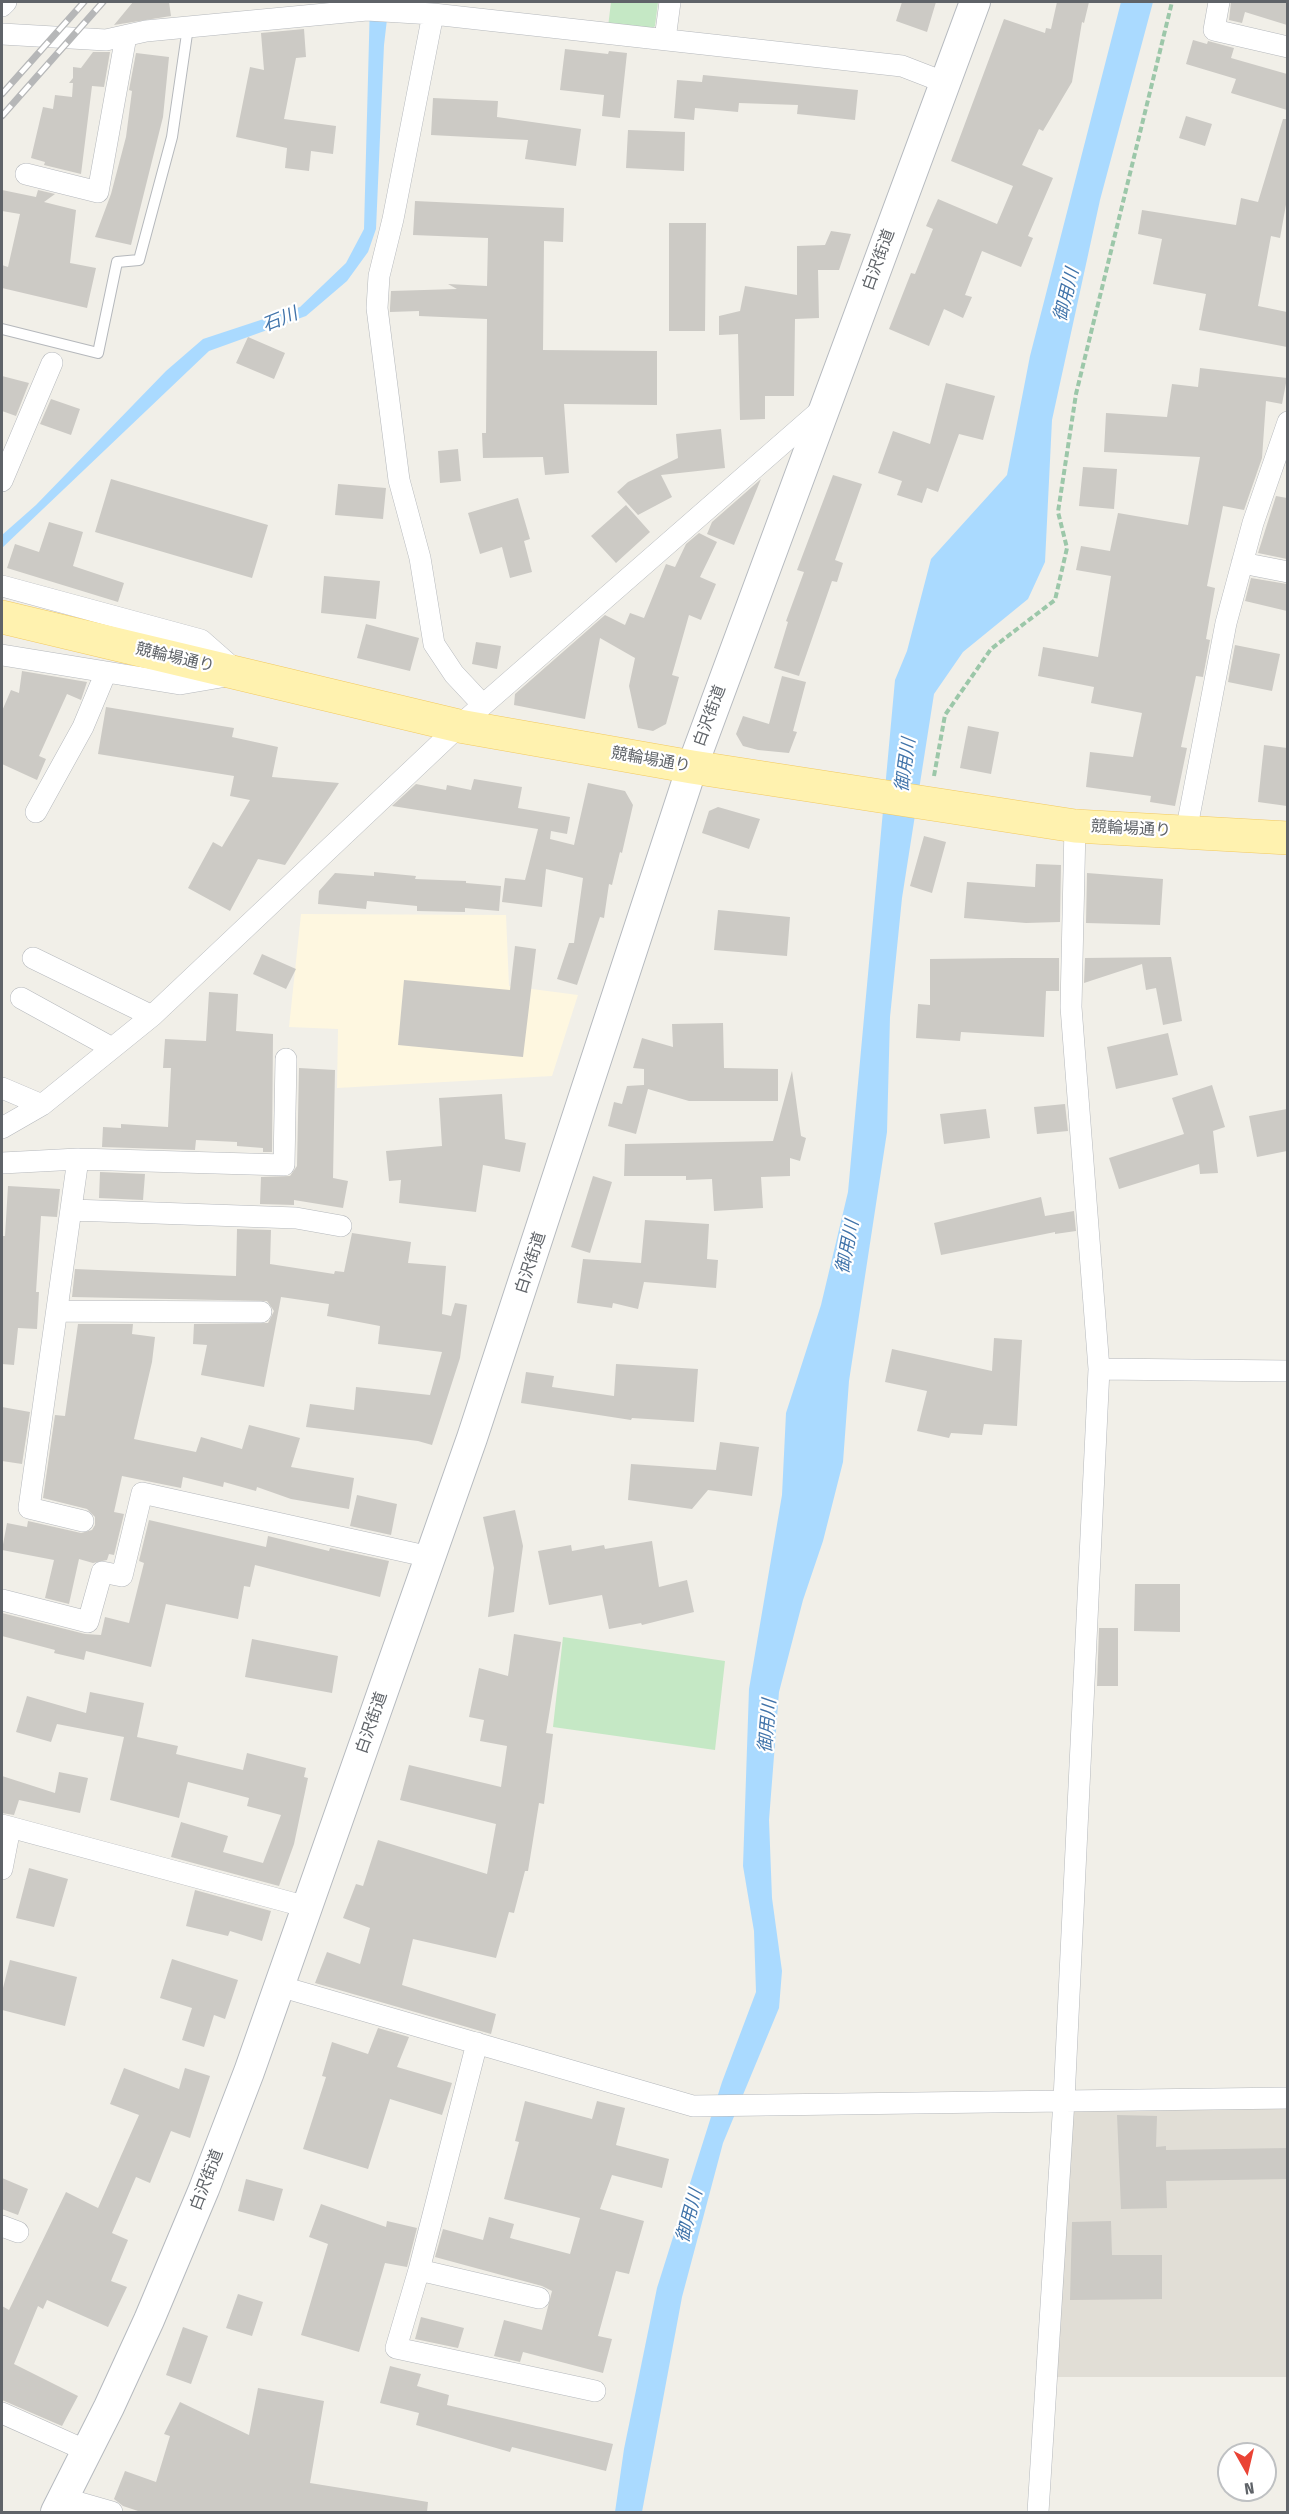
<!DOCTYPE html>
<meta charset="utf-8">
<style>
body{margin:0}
#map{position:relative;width:1289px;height:2514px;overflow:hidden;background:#f1efe8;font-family:"Fira Sans Condensed",sans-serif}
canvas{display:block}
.frame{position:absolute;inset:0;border:3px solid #5f6368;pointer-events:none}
.north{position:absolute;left:1217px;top:2442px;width:60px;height:60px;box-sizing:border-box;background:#fff;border:2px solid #bfc1c3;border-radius:50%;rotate:172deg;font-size:16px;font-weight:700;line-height:24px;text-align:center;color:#5f6368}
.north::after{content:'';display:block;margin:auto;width:21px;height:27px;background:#ea4335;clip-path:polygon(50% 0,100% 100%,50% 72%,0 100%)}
</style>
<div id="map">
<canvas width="1289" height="2514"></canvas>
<div class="frame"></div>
<div class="north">N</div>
</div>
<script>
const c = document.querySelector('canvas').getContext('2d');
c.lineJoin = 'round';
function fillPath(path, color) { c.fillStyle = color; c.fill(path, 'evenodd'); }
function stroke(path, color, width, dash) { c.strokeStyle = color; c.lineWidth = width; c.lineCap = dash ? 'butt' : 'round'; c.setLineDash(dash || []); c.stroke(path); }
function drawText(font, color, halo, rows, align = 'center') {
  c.font = font + ' "Fira Sans Condensed","Noto Sans JP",sans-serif'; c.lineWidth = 4.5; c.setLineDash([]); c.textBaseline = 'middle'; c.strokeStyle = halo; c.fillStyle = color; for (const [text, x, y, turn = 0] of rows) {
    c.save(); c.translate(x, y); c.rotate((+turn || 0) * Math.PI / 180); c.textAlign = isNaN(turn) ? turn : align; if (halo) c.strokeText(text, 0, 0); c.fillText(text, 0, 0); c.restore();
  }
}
fillPath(new Path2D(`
 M301,914L506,915L509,986L578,995L552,1076L337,1088L338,1029L289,1027Z`), '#fef7e0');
fillPath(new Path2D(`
 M1287,2108V2377H1057L1071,2110Z`), '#e1ded6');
fillPath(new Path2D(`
 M611,2H658L655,26L649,32L608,27Z
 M563,1637L725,1661L715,1750L553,1727Z`), '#c5e8c5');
fillPath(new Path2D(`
 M370,2H389L384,45L376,229L368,252L347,281L306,316L209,351L2,548V535L36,505L166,371L203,339L300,307L346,263L364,229Z
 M1121,2H1153L1100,200L1052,420L1045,562L1028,599L963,652L934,694L902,898L890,1017L887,1132L849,1381L843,1462L823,1541L803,1600L779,1692L769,1820L772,1898L782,1971L779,2008L723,2143L682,2297L642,2512H615L624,2449L657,2288L722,2082L756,1992L754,1931L743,1866L749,1689L782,1495L786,1413L821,1305L848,1192L895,680L907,651L931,559L1007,475L1030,356Z`), '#aadaff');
fillPath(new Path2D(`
 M133,2H169L171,16L114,25Z
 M902,2H936L927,32L896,21Z
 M1057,2H1089L1084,23L1082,22L1072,82L1043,131L1039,129L1022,165L1053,178L1028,236L1033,238L1021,267L982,251L965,295L972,297L963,318L944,309L929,346L889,329L911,273L915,274L933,229L926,226L938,199L997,224L1013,186L951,161L1004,19L1045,33L1046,28L1051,29Z
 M1231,2H1287V25L1245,12L1242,23L1229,20Z
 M304,29L306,57L296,58L284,119L336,126L333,154L311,151L309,171L285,168L287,148L236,137L250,67L264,70L261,33Z
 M1193,40L1207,44L1208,41L1234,48L1231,58L1287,74V110L1231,93L1236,79L1186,64Z
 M565,49L608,54L609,51L627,53L620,118L602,116L604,95L560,90Z
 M93,52H110L104,87L92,86L81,174L44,165L45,162L31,158L43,107L53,109L55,95L72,97L73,83H69L73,78V67L81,68Z
 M136,53L169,57L163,117L131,245L95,237L111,194L126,137L132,91L129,90Z
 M703,75L858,90L855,120L797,114L798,105L739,103L738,112L695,108L694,120L674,118L677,80L702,82Z
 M433,98L498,101L497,117L581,129L576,166L525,159L528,140L431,135Z
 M1186,116L1212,124L1205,146L1179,138Z
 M1283,119H1287V199L1280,238L1271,236L1258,306L1287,312V347L1199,330L1206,294L1153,284L1162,239L1138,234L1142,210L1236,225L1241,198L1258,202Z
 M628,130L685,132L684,171L626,168Z
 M2,190L36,197L38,190L55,194L44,202L76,210L70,263L96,268L87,308L2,288V265L8,267L20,214L2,211Z
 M415,201L564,208L563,242L544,241L543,350L657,351V405L564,404L569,473L545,475L543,457L483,458L482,433H486L487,319L419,316V311L390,312V308L391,291L457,289L448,284L487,286L488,238L413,235Z
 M669,223H706L705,331H669Z
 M831,231L851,234L839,270H818L819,318L795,319L794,396H765V419L740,420L738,334L719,335V316L740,311L745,286L797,295V246L825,245Z
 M248,337L285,353L274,379L236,363Z
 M1200,368L1287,378L1282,404L1266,401L1262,458L1244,510L1223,506L1207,586L1215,588L1206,639L1210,640L1203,677L1196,676L1181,747L1187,748L1175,806L1150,802L1151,796L1086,787L1090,752L1133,757L1142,713L1091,703L1094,687L1038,676L1043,647L1098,657L1111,576L1076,570L1081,546L1110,551L1118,513L1188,525L1200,457L1104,452L1106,413L1167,417L1172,384L1198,387Z
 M2,376L29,383L16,416L2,411Z
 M946,383L995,396L983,440L959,434L938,492L927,488L922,503L897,495L902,481L878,473L893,431L930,444Z
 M51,399L80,409L71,435L40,424Z
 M721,429L725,468L661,475L672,497L638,515L617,492L628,482L678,458L676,434Z
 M458,449L461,481L440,483L438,451Z
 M1083,467L1117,469L1114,509L1079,506Z
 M833,475L862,484L835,560L843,563L837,582L832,581L799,676L774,668L788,622L786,621L804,572L797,570Z
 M111,479L268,525L252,578L95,532Z
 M761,479L734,545L707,534L712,522Z
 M338,484L386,488L383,519L335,515Z
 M1276,496L1287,498V559L1258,553Z
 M518,498L530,539L524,541L532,572L510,578L502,547L480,554L468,513Z
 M626,505L650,532L616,563L591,536Z
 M49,522L83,532L73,566L124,583L118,602L7,568L15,544L39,552Z
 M699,533L717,542L700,577L716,584L701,620L689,615L672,675L679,677L666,724L653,731L638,728L629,686L635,658L600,638L585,719L514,705L515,694L605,615L625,625L630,613L644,618L666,564L675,567L686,544Z
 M324,576L380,581L376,619L321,613Z
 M1251,578L1287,584V611L1245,601Z
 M366,624L419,638L410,671L357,658Z
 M476,642L501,646L497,669L472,664Z
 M1235,645L1280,654L1272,691L1228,682Z
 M22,671L87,682L81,700L67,694L39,756L46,759L37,780L2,764V711L11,690L19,693Z
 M782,676L806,682L793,731L797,732L789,753L758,750L743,746L736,734L743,716L769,724Z
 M106,707L234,728L232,737L278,747L272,777L339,783L285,865L258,859L230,911L188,888L213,842L222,847L250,800L230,796L234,776L98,754Z
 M968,726L999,732L991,774L960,768Z
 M1264,745L1287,748V806L1258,802Z
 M474,779L522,787L518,808L570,817L567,834L551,831L550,839L574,845L588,783L625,791L633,805L622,853L620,852L612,885L609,884L604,918L600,917L577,985L557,979L569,943H574L583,878L546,869L542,907L502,902L505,878L525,880L538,829L392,806L416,784L446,790L447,785L471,790Z
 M718,807L760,819L749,849L702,833L709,811Z
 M924,836L946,842L932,893L910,886Z
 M1036,864L1061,865L1060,922L1026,923L964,918L967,882L1035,887Z
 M374,872L416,876L415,879L466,881V883L501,886L499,911L465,908V912L417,911V906L367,901L366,909L318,904L319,891L335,873L374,876Z
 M1087,873L1163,879L1160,925L1086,923Z
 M718,910L790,917L787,956L714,950Z
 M515,946L536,949L523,1057L398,1045L404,980L510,990Z
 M262,954L296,969L286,989L253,974Z
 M1171,957L1182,1021L1163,1025L1156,988L1146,990L1142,964L1084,983L1085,958Z
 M1013,958H1059V991H1046L1044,1037L961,1032L960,1041L916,1038L918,1004L930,1005V959Z
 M209,992L238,994L236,1031L273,1034L272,1152H263V1148L237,1146V1142L196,1140L195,1150L102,1147L103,1127L121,1128V1124L168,1127L171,1068H163L165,1039L206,1041Z
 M723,1023L724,1068L778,1069V1101H689L648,1089L636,1134L608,1126L614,1102L622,1104L627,1086L644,1085V1069L633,1068L642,1038L673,1047L672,1024Z
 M1168,1033L1178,1075L1116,1089L1107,1047Z
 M299,1068L335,1070L333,1178L348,1181L343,1208L294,1200V1205L260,1204L261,1177L290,1176L297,1166Z
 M792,1071L801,1136L806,1138L800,1161L790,1158V1176L761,1177L763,1208L714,1211L712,1179L686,1180V1176H624L625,1144L773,1141Z
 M1212,1085L1225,1127L1213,1131L1218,1173L1200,1174L1199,1164L1119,1189L1109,1158L1184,1134L1172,1098Z
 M502,1094L505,1139L526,1143L520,1172L483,1165L476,1212L399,1203L401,1180L389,1181L386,1151L442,1146L439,1098Z
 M1065,1104L1068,1131L1037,1134L1034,1107Z
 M986,1109L990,1138L944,1144L940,1114Z
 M1287,1109V1151L1257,1157L1249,1116Z
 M100,1172L145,1174L143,1200L99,1198Z
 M593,1176L612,1182L590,1253L571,1247Z
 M8,1186L60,1189L57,1217L41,1216L36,1292H39L37,1329L18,1328L14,1365L2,1364V1236H5Z
 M1041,1197L1045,1216L1074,1211L1076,1231L1055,1234V1232L941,1255L934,1223Z
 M645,1220L709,1224L707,1259L718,1260L716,1288L644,1282L638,1309L613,1303L612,1308L577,1303L583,1259L641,1263Z
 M237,1229L271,1230L270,1264L334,1274L335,1271L344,1272L352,1233L411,1242L408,1263L446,1266L442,1314L451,1316L455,1303L467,1305L460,1358L432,1445L418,1441L306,1427L310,1404L354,1410L356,1387L430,1395L442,1352L378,1344L380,1326L327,1316L329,1304L281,1297L264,1387L201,1375L207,1345L193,1344L194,1324L268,1323L274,1311L267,1301L72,1297L75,1269L236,1276Z
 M78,1324H133L132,1334L155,1337L152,1362L134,1439L196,1452L201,1437L242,1449L249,1425L300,1438L291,1467L354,1478L349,1509L291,1499L257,1487L256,1491L224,1482L223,1487L183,1477L181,1488L122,1476L114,1512L124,1514L114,1555L109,1554L107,1560L93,1563L79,1559L69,1604L45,1598L54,1560L2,1550L7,1523L27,1527L28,1521L81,1533L92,1530L95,1525V1517L87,1509L43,1498L55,1415L65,1416Z
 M994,1338L1022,1340L1017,1426L984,1424L982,1435L951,1433L949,1438L917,1431L927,1391L885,1382L892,1349L992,1371Z
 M616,1364L698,1369L694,1422L632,1418L631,1420L521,1403L526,1372L554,1376L552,1387L614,1396Z
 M2,1407L30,1412L22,1464L2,1461Z
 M720,1442L759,1447L752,1496L708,1490L692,1509L628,1500L631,1464L716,1470Z
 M357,1495L397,1504L391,1535L350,1526Z
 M515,1510L523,1546L514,1612L488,1617L494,1568L483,1517Z
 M149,1520L266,1547L268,1536L329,1551L330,1548L389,1561L380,1597L255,1565L250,1587L244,1586L238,1619L166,1604L151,1667L86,1651L84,1660L54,1653L55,1650L2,1636V1613L85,1634L101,1635L105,1617L129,1623L144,1563L139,1561Z
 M652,1541L659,1587L687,1580L694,1612L642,1625L641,1623L609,1629L602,1595L549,1605L538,1551L571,1545L572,1551L604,1545L605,1549Z
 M1135,1584H1180V1632L1134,1631Z
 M1099,1628H1118V1686H1097Z
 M514,1634L561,1642L546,1733L553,1734L544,1804L539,1803L528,1871H525L514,1913L509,1912L496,1958L413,1939L402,1985L496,2014L491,2034L315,1983L327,1952L360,1964L370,1928L343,1918L356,1884L363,1886L378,1840L487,1874L496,1824L400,1800L409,1765L501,1787L507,1746L480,1741L484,1720L469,1717L479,1668L508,1676Z
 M252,1639L338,1656L332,1693L245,1677Z
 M90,1692L144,1703L137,1737L178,1746L176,1754L243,1770L247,1753L306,1768L304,1777L308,1778L294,1844L279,1886L171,1857L181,1822L228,1836L223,1852L263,1863L281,1815L247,1806L249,1798L188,1782L179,1818L110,1800L124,1737L57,1724L51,1742L16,1732L27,1696L86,1713Z
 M59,1772L88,1778L80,1813L19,1800L14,1815L2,1813V1776L55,1793Z
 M29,1868L68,1879L54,1927L16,1918Z
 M195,1890L271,1911L262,1941L230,1931L228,1936L186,1926Z
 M172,1959L238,1980L225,2019L214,2015L204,2047L182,2040L192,2008L160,1998Z
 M10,1960L77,1977L65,2026L2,2010V1992Z
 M378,2028L409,2037L397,2067L452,2083L442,2115L390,2099L368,2169L303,2149L326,2077L322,2076L332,2042L368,2054Z
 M124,2068L179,2089L185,2068L210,2076L190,2138L171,2131L150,2183L136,2177L112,2233L128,2240L111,2281L127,2287L108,2327L47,2300L43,2309L38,2306L14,2364L78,2396L62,2426L2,2400V2306L9,2310L66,2192L98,2208L139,2115L110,2104Z
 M525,2101L592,2119L597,2101L625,2108L616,2145L669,2159L662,2188L612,2175L600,2209L644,2221L629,2274L616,2271L598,2336L612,2339L603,2373L523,2352L520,2362L494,2356L504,2320L542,2330L552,2291L542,2286L435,2257L443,2229L483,2240L489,2217L514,2224L510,2238L570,2254L580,2218L504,2199L519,2142L515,2141Z
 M1117,2115L1157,2116L1156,2147L1166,2146V2150L1287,2148V2179L1166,2181L1167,2208L1121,2209Z
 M2,2178L28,2189L18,2215L2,2209Z
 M246,2179L283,2189L274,2221L238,2211Z
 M321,2204L386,2227L387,2221L417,2228L407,2267L385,2263L359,2352L301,2335L328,2244L309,2237Z
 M1111,2221L1112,2255H1162V2299L1070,2300L1072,2222Z
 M238,2294L263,2302L252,2336L226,2328Z
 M421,2317L464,2328L458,2348L415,2339Z
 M183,2327L208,2336L191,2384L166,2375Z
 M390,2366L421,2374L417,2386L449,2395L447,2405L613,2444L606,2471L512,2447L510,2452L416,2425L419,2413L380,2403Z
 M258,2388L324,2401L310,2483L428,2502L427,2512H141L123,2506L114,2499L125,2471L156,2482L170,2436L164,2434L180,2402L249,2435Z`), '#cccac5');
const lane = new Path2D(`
 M2,329L98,353L117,262L139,260L172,137L188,27`);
const street = new Path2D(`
 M1219,2L1214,30L1288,47
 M2,6L6,2
 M433,14L393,219L379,276L377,308L399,480L420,558L434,644L454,674L483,705
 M2,34L106,40L146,31L367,10L433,14L902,66L946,83
 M665,39L670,2
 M26,174L98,192L126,36
 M2,481L52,363
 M1242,563L1288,572
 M2,586L201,640L234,669
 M2,655L180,684L227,676
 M36,812L83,727L106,672
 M1186,832L1226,623L1253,523L1288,422
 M33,958L152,1016
 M21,998L112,1048
 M2,1088L42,1105
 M2,1128L42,1105L152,1016L459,726L822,409
 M78,1159L29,1508L83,1521
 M2,1163L78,1159L284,1165L286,1059
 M72,1210L296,1218L341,1226
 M58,1311L261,1312
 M1099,1369L1288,1371
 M2,1600L88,1622L102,1572L122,1576L142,1493L430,1557
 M2,1825L307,1907
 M2,1869L10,1828
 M279,1986L693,2106L1288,2098
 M477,2043L419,2270L539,2298
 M2,2226L18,2232
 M419,2270L396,2348L595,2391
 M2,2413L87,2451
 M63,2498L112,2512
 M1038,2512L1064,2100L1099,1369L1071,1007L1075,826`);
const secondary = new Path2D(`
 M56,2512L109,2407L149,2320L204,2189L249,2072L472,1438L692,767L975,2`);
const primary = new Path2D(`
 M2,617L459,726L692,767L1075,826L1288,838`);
stroke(lane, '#b5b8bc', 12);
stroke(street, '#b5b8bc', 22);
stroke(secondary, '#b6babf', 32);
stroke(primary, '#f2c960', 34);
stroke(new Path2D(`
 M934,776L945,715L991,649L1055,600L1067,548L1058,512L1076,394L1172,2`), '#9cc7a9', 4, [6, 3]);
stroke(lane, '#fff', 10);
stroke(street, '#fff', 21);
stroke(secondary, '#fff', 30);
stroke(primary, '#fff2af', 33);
const rail = new Path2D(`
 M2,94L84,2
 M2,116L103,2`);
stroke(rail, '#b6b7b8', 7);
stroke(rail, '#fff', 4.5, [14]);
drawText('16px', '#5f6368', '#fff', [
 ["白沢街道",879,260,-70],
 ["競輪場通り",175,658,13],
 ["白沢街道",710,716,-70],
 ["競輪場通り",651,760,10],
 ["競輪場通り",1131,829,3],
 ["白沢街道",531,1263,-72],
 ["白沢街道",372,1723,-71],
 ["白沢街道",207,2180,-69]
]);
drawText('italic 18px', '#4174aa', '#fff', [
 ["御用川",1067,295,-76],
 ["石川",280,320,-22],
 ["御用川",906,765,-82],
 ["御用川",848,1247,-79],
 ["御用川",768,1726,-85],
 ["御用川",690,2216,-75]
]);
</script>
